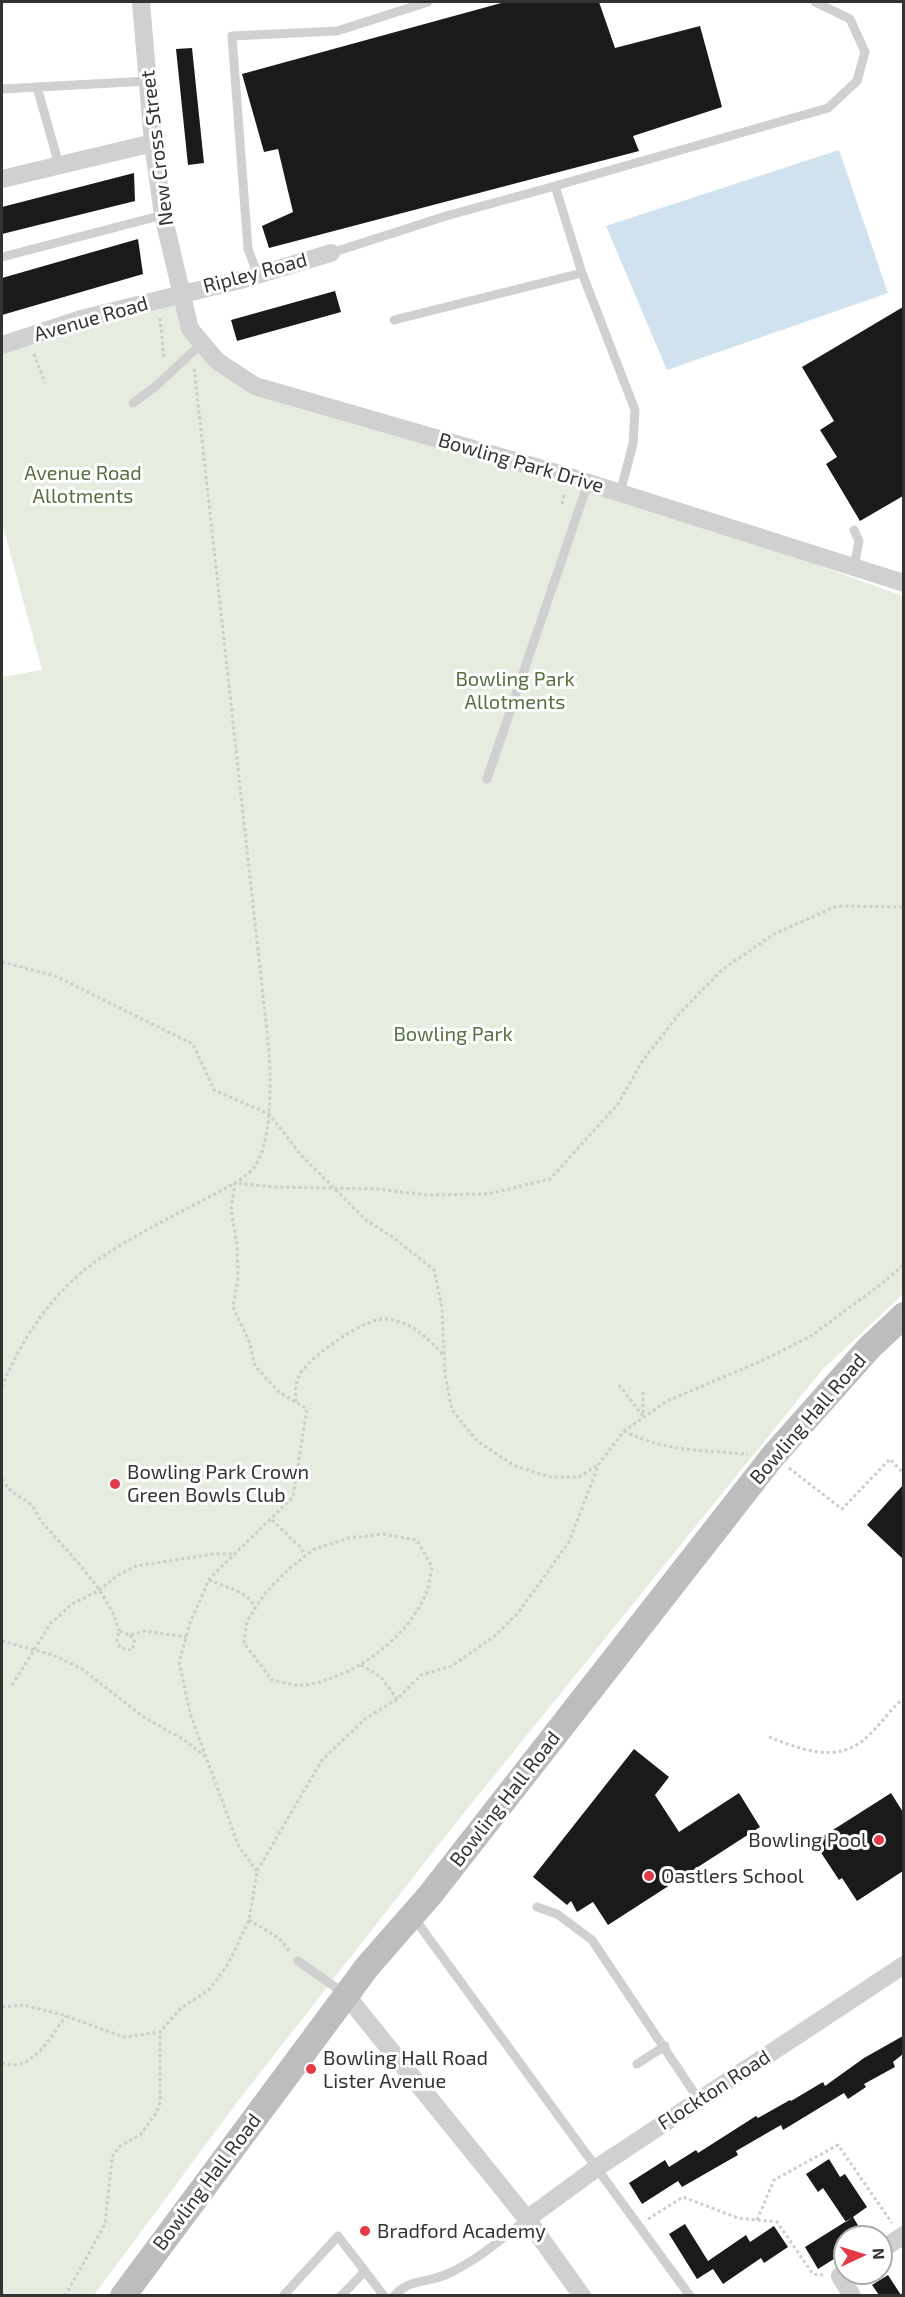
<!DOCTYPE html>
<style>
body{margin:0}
#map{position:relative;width:905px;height:2297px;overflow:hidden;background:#fff;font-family:"Exo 2",sans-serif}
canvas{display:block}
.frame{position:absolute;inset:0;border:3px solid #333;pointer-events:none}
.north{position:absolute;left:833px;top:2225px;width:60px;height:60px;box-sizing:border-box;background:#fff;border:2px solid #adadad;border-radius:50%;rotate:86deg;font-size:16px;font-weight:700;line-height:24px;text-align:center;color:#333}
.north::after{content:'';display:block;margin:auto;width:21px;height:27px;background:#e63946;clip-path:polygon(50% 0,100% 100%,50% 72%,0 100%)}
</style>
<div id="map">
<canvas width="905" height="2297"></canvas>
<div class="frame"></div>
<div class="north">N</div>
</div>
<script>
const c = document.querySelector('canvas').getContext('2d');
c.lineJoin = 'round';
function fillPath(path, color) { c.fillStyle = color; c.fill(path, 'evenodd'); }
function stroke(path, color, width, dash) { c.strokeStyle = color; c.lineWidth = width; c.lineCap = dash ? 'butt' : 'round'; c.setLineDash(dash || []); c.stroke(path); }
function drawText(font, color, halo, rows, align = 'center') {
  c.font = font + ' "Exo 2",sans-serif'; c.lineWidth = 6; c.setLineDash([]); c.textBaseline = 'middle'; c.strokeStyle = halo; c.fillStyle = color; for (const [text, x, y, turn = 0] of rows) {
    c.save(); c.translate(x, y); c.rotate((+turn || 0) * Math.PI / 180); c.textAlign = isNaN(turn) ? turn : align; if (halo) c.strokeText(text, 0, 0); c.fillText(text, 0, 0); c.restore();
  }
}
fillPath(new Path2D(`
 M180,294L190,329L255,386L620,493L903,596V1294L822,1370L447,1834L238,2101L94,2295H2V677L42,670L2,523V345Z`), '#e6ecdf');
fillPath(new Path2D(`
 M839,150L888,293L667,370L606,226Z`), '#cfe2ee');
fillPath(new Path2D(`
 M505,2H599L615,48L700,26L722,107L633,136L639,151L269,248L262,226L293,212L278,149L264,152L242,74Z
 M192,48L204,163L188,165L176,49Z
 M134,173L135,201L2,234V207Z
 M138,239L143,274L2,315V278Z
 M335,291L341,312L237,341L231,320Z
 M903,307V496L860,521L826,464L837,457L820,430L834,421L802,367Z
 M903,1485V1559L867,1525Z
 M634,1749L669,1777L655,1795L679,1832L739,1793L760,1827L608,1925L593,1902L577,1912L571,1901L567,1905L533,1877Z
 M891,1793L903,1812V1871L857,1901L842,1878L839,1880L814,1842Z
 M903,2036V2054L893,2062L895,2067L864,2084L866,2087L848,2099L844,2093L783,2130L781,2125L736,2151L738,2155L682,2187L678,2181L642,2204L629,2183L665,2160L669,2167L696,2150L698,2153L756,2116L758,2118L790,2100L791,2101L823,2082L825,2086L864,2058Z
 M829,2159L840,2177L845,2174L867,2207L846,2222L823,2188L818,2192L806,2174Z
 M853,2217L865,2237H845V2252L818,2269L805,2247Z
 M685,2224L708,2261L746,2235L750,2242L774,2226L788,2247L764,2263L761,2258L723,2284L713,2269L697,2279L669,2234Z
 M888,2275L901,2295H879L872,2285Z`), '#1a1a1a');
stroke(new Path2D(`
 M160,318L164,359
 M34,354L45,383
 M562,504L564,494
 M2,962L55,976L193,1044L214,1090L269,1114L302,1156L366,1220L394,1238L434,1270L442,1307L445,1375L452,1410L477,1441L515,1466L551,1477H579L598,1465
 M619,1385L643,1416
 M2,1387C22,1336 56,1288 102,1257C144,1229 192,1207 235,1183C240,1179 246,1176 251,1171C274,1148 271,1072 268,1041L194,367
 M643,1392V1414
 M296,1402C295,1391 295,1380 302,1371C314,1354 366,1317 386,1319C412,1322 427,1337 443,1355
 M624,1431C666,1452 702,1450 748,1454
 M789,1468L842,1509L890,1459L904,1474
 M2,1479C14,1497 14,1492 29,1503C35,1507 37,1516 42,1522C67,1552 110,1592 119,1631
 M272,1520L300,1547L305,1556
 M383,1534L417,1540L432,1567C430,1576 429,1586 426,1594C406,1640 353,1678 304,1685C294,1686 282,1682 272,1680L244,1643L247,1621L266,1592L290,1568L314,1549L349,1538Z
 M209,1580C223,1586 250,1592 255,1608
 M130,1635L135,1642L132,1650L120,1648L117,1640L119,1631L130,1635L144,1631L186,1637
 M2,1641L53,1655L82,1669L145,1718L183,1739L206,1757
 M361,1665L381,1677L397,1699
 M12,1685L51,1623L72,1604L98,1591L118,1575L136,1566L214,1554H236
 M769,1737C798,1748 832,1763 861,1742C877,1730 888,1711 904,1698
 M257,1871L239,1847L190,1713L179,1662L191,1620L210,1578L293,1497L307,1409L279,1392L255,1366L249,1341L233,1307L238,1278L237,1245L231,1209L235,1183L275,1187L377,1189L427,1195L488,1194L550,1179L618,1104L643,1060L680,1013L723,969L774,934L837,906L904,907
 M249,1920L279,1938L290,1952
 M2,2007L24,2005L63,2015L124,2037L160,2032L181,2008L209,1990L228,1964L249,1920L257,1871L322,1760L365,1719L397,1699L421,1675L452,1666L496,1635L518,1613L569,1542L599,1464L624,1431L667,1401L766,1359L811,1336L884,1282L904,1264
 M2,2063C7,2064 15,2066 20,2064C40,2058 54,2032 66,2016
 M648,2219L683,2197L738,2218L777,2222L813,2274L823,2275
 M757,2220L774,2180L838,2145L892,2223
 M65,2296L105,2224L112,2157L120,2146L140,2135L157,2112L160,2102V2032`), '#cdcdcd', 3, [3, 3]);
stroke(new Path2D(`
 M37,87L59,165
 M2,89L148,81
 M331,253L446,216L555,186
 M2,257L163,215
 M258,275L248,249L232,36L337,31L428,2
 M394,320L582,273
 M133,403L156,386L202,343
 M620,493L633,444L635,410L582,273L555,186L828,108L857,81L865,52L850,19L815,2
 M854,567L859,541L854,530
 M487,779L588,483
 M537,1907L557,1914L592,1940L699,2100
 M414,1918L690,2296
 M298,1961L345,1994
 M637,2064L665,2046
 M283,2296L338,2236L384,2296
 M341,2296L365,2271
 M394,2296C409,2279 426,2283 445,2275C475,2262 502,2239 527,2219`), '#d0d0d0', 9);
stroke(new Path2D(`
 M141,2L153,143L163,215L190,329L217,361L255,386L570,477L904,583
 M2,179L153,143
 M2,345L81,319L244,279L331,253
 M346,1995L527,2219L582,2296
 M527,2219L598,2167L904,1965
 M881,2250L904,2235
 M845,2273L840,2276L852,2296`), '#d0d0d0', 18);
stroke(new Path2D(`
 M123,2296L367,1967L430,1895L773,1456L869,1348L904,1315`), '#bdbdbd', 26);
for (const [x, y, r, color] of [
 [115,1484,6,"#e63946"],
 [879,1840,6,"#e63946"],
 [649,1876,6,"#e63946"],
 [311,2069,6,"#e63946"],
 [365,2231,6,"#e63946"]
]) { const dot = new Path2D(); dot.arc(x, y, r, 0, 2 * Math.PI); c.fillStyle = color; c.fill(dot); stroke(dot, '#fff', 2); }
drawText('20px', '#333', '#fff', [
 ["New Cross Street",157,148,-97],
 ["Ripley Road",255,273,-15],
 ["Avenue Road",91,319,-16],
 ["Bowling Park Drive",521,463,16],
 ["Bowling Hall Road",808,1419,-49],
 ["Bowling Hall Road",505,1799,-52],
 ["Flockton Road",714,2090,-33],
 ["Bowling Hall Road",207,2182,-53]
]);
drawText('20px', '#56703f', '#fff', [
 ["Avenue Road",83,473],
 ["Allotments",83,496],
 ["Bowling Park",515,679],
 ["Allotments",515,702],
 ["Bowling Park",453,1034]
]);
drawText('20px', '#333', '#fff', [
 ["Bowling Park Crown",127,1472],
 ["Green Bowls Club",127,1495],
 ["Bowling Pool",867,1840,"right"],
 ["Oastlers School",661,1876],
 ["Bowling Hall Road",323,2058],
 ["Lister Avenue",323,2081],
 ["Bradford Academy",377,2231]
], 'left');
</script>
